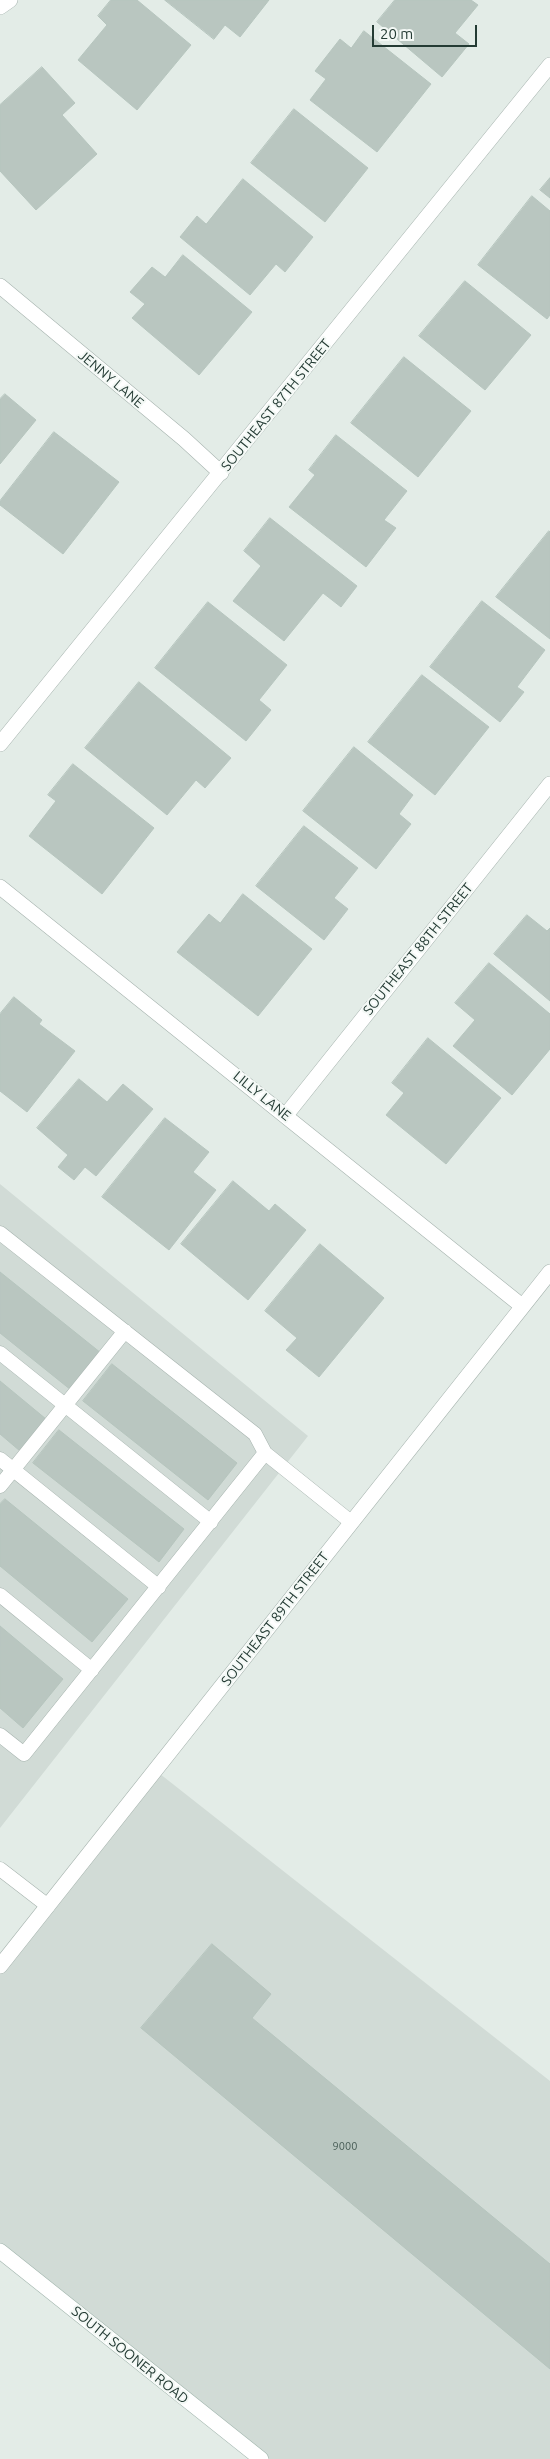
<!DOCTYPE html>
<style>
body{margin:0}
#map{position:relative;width:550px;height:2459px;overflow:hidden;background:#e3ece7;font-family:Ubuntu,sans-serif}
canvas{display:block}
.scale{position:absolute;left:372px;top:25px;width:105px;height:22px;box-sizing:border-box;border:2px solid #243b34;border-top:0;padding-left:6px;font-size:15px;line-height:18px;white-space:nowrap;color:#243b34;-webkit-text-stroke:4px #f3f8f5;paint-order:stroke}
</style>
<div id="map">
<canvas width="550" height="2459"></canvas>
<div class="scale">20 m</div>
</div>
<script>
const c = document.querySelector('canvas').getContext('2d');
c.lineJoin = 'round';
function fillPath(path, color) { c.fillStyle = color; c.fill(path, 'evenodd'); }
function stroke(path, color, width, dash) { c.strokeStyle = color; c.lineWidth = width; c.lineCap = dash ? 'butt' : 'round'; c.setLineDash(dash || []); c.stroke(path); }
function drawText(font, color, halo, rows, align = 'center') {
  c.font = font + ' Ubuntu,sans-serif'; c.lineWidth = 4; c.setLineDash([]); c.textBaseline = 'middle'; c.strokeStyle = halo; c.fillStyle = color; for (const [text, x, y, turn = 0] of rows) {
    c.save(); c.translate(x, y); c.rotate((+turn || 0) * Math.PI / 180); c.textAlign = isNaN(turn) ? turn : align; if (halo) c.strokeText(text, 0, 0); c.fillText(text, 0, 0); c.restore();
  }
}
fillPath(new Path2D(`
 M0,1184L308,1436L0,1828Z
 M155,1770L550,2081V2459H261L0,2251V1967Z`), '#d1dbd6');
const building = new Path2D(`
 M111,0H137L191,45L137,110L78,60L107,25L98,16Z
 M165,0H269L240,37L225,25L214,39Z
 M395,0H471L478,5L455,33L469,44L442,77L377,22Z
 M364,31L431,84L377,152L310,100L326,79L315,71L340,39L351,48Z
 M42,67L75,103L62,115L97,154L36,210L0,171V105Z
 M294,109L368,168L325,222L251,163Z
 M550,178V198L540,190Z
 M243,179L313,237L285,272L276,264L250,295L180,237L197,216L206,224Z
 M532,196L550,211V315L547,319L478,265Z
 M183,255L252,312L199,375L132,318L145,304L130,292L152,267L165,277Z
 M465,281L531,335L485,390L419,336Z
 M404,357L471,411L418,477L351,423Z
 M5,394L36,420L0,464V399Z
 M54,432L119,482L63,554L0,505V501Z
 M336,435L407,491L384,520L396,528L366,567L289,507L315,475L309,470Z
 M270,518L357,586L341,607L323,593L284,641L233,601L261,566L244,551Z
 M549,531L550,532V639L496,597Z
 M482,601L545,650L517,687L524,692L500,722L430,667Z
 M208,602L287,665L259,700L271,710L246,741L155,668Z
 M422,675L489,727L435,795L368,742Z
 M139,682L231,758L205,788L196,780L167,815L85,748Z
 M354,747L413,795L399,814L411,824L376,869L303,811Z
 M73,764L154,828L102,894L29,836L56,801L48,795Z
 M304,826L358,868L334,898L348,909L324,940L256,886Z
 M243,894L312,949L258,1016L177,952L209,914L220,923Z
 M527,915L547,931L550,928V1001L494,954Z
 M489,963L550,1014V1049L512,1095L453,1046L475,1020L455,1003Z
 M14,997L42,1020L39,1024L75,1051L27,1112L0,1091V1014Z
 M428,1038L501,1098L446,1164L386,1115L404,1093L392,1083Z
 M79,1079L107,1102L123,1084L153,1109L96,1176L85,1167L74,1180L58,1167L68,1155L37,1128Z
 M165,1118L209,1152L193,1172L216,1190L169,1250L102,1197Z
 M233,1181L269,1211L275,1204L306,1230L248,1300L181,1244Z
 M320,1244L384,1298L319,1377L286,1350L297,1338L265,1311Z
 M0,1272L101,1353L71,1390L0,1333Z
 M112,1364L237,1463L208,1500L83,1401Z
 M0,1381L46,1419L20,1451L0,1434Z
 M59,1430L184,1529L159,1562L33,1463Z
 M5,1499L128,1599L92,1642L0,1566V1504Z
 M0,1626L63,1679L23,1728L0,1708Z
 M212,1944L271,1994L252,2018L550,2264V2369L141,2028Z`);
fillPath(building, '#b9c6c0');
stroke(building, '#b6c5be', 1);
const service = new Path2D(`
 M0,1233L255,1434L265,1453L24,1754L0,1735
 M0,1353L211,1522
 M265,1453L351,1522
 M0,1459L159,1587
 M0,1486L125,1331
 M0,1595L92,1670
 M0,1869L48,1906`);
const minor = new Path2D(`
 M0,7L10,0
 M0,286L184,439L221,473
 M0,744L550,65
 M0,887L522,1306
 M286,1115L550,784`);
const tertiary = new Path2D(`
 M0,1966L550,1272`);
const secondary = new Path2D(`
 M0,2251L261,2459`);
stroke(service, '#a6b3ae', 15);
stroke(minor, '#a6b3ae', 16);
stroke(tertiary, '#a6b3ae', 16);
stroke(secondary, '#a2b6ae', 16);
stroke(service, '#fff', 14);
stroke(minor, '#fff', 15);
stroke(tertiary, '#fff', 15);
stroke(secondary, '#fff', 15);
drawText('11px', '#495e57', null, [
 ["9000",345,2146]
]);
drawText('14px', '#243b34', '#f3f8f5', [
 ["JENNY LANE",111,379,40],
 ["SOUTHEAST 87TH STREET",276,405,-51],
 ["SOUTHEAST 88TH STREET",418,949,-51],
 ["LILLY LANE",262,1096,39],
 ["SOUTHEAST 89TH STREET",275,1619,-52],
 ["SOUTH SOONER ROAD",130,2355,39]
]);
</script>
